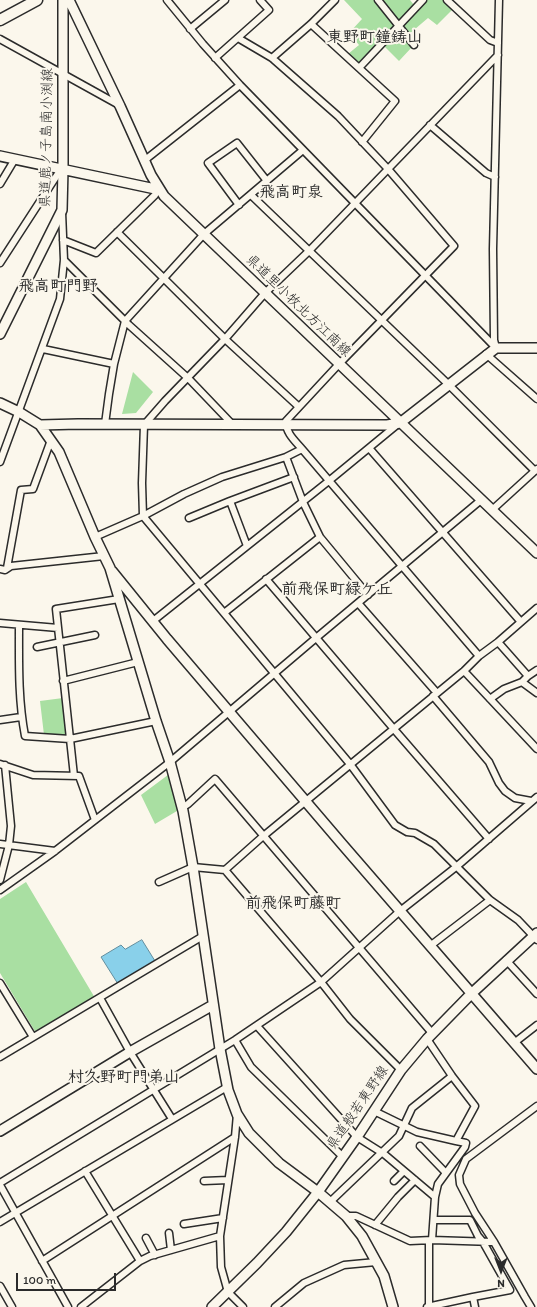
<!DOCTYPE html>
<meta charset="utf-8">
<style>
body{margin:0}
#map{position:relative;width:537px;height:1307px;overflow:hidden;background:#fbf7ec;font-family:Itim,sans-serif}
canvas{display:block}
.north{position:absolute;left:481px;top:1251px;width:40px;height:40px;-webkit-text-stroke:3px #fbf7ec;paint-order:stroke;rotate:180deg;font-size:11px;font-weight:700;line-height:16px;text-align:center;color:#2b2b2b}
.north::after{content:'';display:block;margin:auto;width:14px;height:18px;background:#2b2b2b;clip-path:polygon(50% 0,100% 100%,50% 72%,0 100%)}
.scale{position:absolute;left:16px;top:1273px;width:100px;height:18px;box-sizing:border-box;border:2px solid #2b2b2b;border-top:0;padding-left:5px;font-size:12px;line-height:14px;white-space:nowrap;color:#2b2b2b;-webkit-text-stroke:3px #fbf7ec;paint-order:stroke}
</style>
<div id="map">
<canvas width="537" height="1307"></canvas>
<div class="north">N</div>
<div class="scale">100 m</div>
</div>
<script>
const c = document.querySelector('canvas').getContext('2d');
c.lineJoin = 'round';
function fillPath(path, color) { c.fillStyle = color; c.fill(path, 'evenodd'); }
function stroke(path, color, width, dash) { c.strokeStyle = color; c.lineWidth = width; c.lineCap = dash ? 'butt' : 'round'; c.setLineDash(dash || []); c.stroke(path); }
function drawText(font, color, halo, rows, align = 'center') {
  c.font = font + ' Itim,"Klee One",sans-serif'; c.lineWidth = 4; c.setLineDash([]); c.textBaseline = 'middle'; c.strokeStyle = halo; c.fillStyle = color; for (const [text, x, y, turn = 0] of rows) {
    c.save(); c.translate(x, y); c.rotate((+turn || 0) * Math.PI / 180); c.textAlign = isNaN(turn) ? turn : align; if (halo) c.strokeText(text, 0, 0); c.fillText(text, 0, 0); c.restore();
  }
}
fillPath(new Path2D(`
 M344,0H376L395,26L359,65L348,54L359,45L349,33L362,19Z
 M382,0H410L414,5L398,22Z
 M425,0H443L454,8L437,25L428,18L408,35L400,25Z
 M398,28L412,47L399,61L383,45Z
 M133,372L153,392L136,413L122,414Z
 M63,698L68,736L44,735L40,701Z
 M172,772L182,808L155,824L141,795Z
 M26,882L95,998L36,1033L0,973V899Z`), '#a9dfa2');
const water = new Path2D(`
 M142,940L155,961L118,984L101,957L121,945L125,949Z`);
fillPath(water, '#89d0ea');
stroke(water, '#638e9e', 1);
const street = new Path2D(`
 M167,0L203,44L240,85L496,348
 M378,0L414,45
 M447,0L490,40L498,43
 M311,24L395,101L362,142
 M190,29L225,0
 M238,38L272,58L338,116L388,169L454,246L339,364L286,421C285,432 295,441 302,449L479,656
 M0,39L119,105
 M498,55L309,251L265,293L225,339L165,401L144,425L142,483L143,516L350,764L395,825L407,832L415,833L434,844L490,900L518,920L537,940
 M215,58L269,10L260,0
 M272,58L311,24L335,0
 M359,68L423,0
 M430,125L486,173L495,177
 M145,160L240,85
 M0,184L15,159
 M251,195L448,384L535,471
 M239,205L208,163L237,143L267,181
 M117,232L225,339L299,407
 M63,240L96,253L155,195L158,190
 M64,260L129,325L189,379L233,425
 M0,263L61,169
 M496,348L494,340L493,249L499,0
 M43,349L114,364
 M486,354L537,399
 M105,424L109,394L114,364L125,321L204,234L303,150
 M369,448L521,622
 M286,457L303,502L320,537L368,595
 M0,462L60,299L64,260L62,212
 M492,510L537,469
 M189,518L230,501
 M95,537L143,516L184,494L222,477L286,457L302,449
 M247,546L230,501L294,477
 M7,568L21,490L33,489L51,440
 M0,569L5,570L11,566L104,556
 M266,579L393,728L489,839
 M358,603L437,693
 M224,613L320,537
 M153,621L330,480L398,424
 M0,623L58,628
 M19,625C19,662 18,699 25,736L70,739L156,721
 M498,642L528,676L522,682L537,693
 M37,647L95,635
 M464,671L537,749
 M528,676L537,670
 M63,681L138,662
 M433,696L489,762L499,783L505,791L515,798L531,801
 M490,699L504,689L522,682
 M0,720L21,717
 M0,764L33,775L79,776L95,820
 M74,776L56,609L119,599
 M182,808L188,804L215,779L432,1033
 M0,844L55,851
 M225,870L261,838L464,671L479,656L498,642L537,608
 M0,880L9,845L11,826L5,765
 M159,882L193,867L225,870L321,982L350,1019L401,1070
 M0,890L55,851L170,762L316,638L481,500
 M430,946L490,900
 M506,960L537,994
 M0,983L33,1037
 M100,998L130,1052L172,1119
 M257,1026L357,1137L384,1154L435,1197L432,1240
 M235,1040L251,1067L343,1157
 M514,1043L537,1025
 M0,1057L203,936
 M374,1111L417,1132L456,1141L475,1106L452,1076L427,1039
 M237,1114L235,1137L220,1236L221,1267L228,1292L243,1307
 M420,1146L446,1173
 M85,1171L140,1261
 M204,1181L228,1180
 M394,1181L404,1171
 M0,1183L235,1040L321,982L400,911L456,867L537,797
 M0,1185L68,1307
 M435,1197L438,1184L465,1147L466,1143L456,1141
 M330,1202L399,1136L412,1108L452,1076
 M346,1216H356L410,1241L432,1240L494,1242
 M435,1220H470L478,1236L483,1242L510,1290L473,1297
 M0,1222L227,1087
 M184,1224L223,1218
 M375,1225L398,1197L415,1180
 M169,1233L171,1250
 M146,1238L155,1255
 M42,1261L235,1137
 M0,1286L12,1307
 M81,1307L140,1261L150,1256L220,1236
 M275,1307L304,1283L344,1265L376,1262
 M427,1307L473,1297L475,1307
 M429,1307V1243
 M531,1307L525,1297L494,1242L475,1213L460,1184L459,1175L466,1159L537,1106`);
const secondary = new Path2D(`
 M69,0L120,106L151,175L164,196L537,553
 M0,156L160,190
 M0,334L62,210L63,169V0
 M0,403L19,412L40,425L59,452L95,537L110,568L156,721L170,762L183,811L193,867L220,1049L228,1090L237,1114L249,1133L279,1163L318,1192L346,1216L362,1236L384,1276L393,1307
 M40,425L78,424L387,425L400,423L496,348H537
 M112,571L167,639L342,844L537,1069
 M0,1131L130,1052L213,1005
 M212,1307L257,1263L286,1232L318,1192L359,1134L401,1070L427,1039L471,994L537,933`);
const primary = new Path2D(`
 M0,20L37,0`);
stroke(street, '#2b2b2b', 9);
stroke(secondary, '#2b2b2b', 12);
stroke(primary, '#2b2b2b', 13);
stroke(street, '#fbf7ec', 6);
stroke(secondary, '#fbf7ec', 9);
stroke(primary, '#fbf7ec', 10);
drawText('14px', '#2b2b2b', '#fbf7ec', [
 ["県道鹿ノ子島南小渕線",47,138,-89],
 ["県道里小牧北方江南線",298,306,44],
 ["県道般若東野線",358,1108,-56]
]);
drawText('bold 16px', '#2b2b2b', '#fbf7ec', [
 ["東野町鐘鋳山",375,38],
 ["飛高町泉",291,193],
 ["飛高町門野",58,287],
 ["前飛保町緑ケ丘",337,590],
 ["前飛保町藤町",293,904],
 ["村久野町門弟山",124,1078]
]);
</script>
